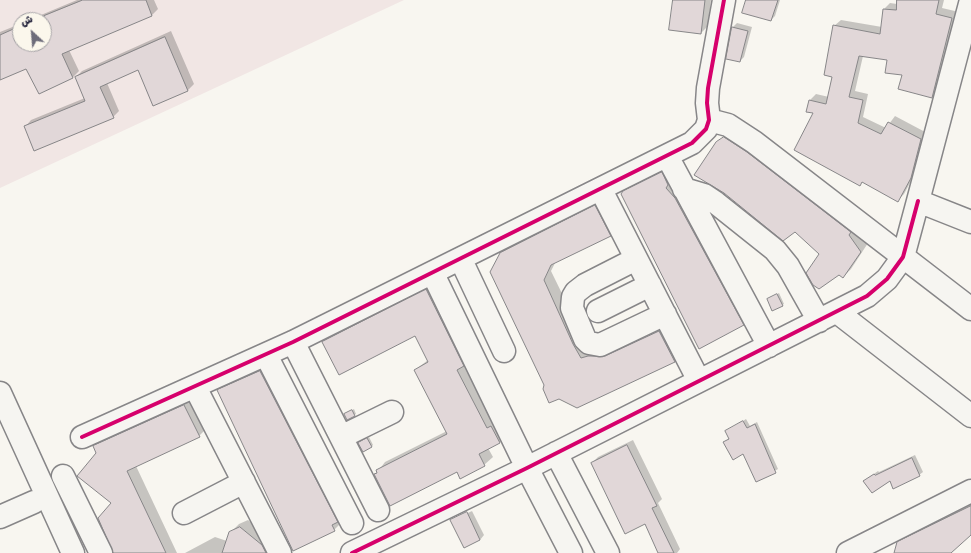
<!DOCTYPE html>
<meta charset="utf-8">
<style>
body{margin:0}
#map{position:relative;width:971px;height:553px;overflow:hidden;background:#f8f6f0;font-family:Dekko,"Playpen Sans Arabic",sans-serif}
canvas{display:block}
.north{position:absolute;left:12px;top:12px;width:40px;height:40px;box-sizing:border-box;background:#fbf7ec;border:1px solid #a4a2a5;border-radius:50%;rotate:334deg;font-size:11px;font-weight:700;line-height:16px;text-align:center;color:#22223b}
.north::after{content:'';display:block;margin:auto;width:14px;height:18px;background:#6d6c7a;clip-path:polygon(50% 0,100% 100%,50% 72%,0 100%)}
</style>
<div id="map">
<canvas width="971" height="553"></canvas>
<div class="north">ش</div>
</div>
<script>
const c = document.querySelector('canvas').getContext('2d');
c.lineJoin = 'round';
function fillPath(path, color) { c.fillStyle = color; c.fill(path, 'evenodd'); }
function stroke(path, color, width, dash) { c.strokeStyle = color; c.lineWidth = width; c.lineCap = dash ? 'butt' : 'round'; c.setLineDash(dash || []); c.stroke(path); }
fillPath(new Path2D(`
 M0,0H404L0,188ZM20,20H44V44H20Z`), '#f1e6e4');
fillPath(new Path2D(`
 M77,0H154L158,9L152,15L69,50L79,71L73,77L39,93L27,68L0,79V32L20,24V44H44V20H29Z
 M674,0H711L708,26L701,33Z
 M747,0H780L775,16L771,20Z
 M898,0H944L942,8L959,12L938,91L932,97L903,75L888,59L863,56L855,91L868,94L863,117L886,128L895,116L927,133L917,170L904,194L898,200L815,113L810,100L816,94L829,97L833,76L834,26L841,20L882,27L884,9L890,3L897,4Z
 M737,23L752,27L744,57L740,61L733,27Z
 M171,31L194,84L187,91L138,69L107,83L119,111L113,117L25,127L31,120L85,98L76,77L82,71Z
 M732,130L868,243L851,269L843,277L717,143Z
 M670,165L751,316L743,324L624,192L632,183ZM666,169V171L630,189V187Z
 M603,198L618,227L610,236L556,261L551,271L590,351L667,323L683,353L674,361L577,407L546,385L501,253L509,245Z
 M435,282L508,434L500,442L488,448L493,457L484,465L457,470L375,475L385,462L447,431L415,370L428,360L415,335L323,342L331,334Z
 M779,293L784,304L782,305L770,298Z
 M268,363L342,522L334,530L218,390L226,382Z
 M193,397L207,428L199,436L136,466L177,553H113L112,503L94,447L102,439Z
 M354,409L356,414L347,419L345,414Z
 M746,419L750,426L757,422L778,469L757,481L744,453L724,442L729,438L726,432Z
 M369,437L373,445L372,446L359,443Z
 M633,440L662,499L658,503L680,549L677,553H660L645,523L592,463L598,457Z
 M915,455L923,472L919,475L890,480L868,478L878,471L879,472Z
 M971,502V534L949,553H895L898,543L907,534Z
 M471,509L484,535L480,540L464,547L451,520L455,517V519L472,511L471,509L455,517Z
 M248,520L270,538L265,553H185L215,537L227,541L230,533L239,524Z`), '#0003');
const building = new Path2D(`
 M83,0H146L152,16L62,54L73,78L39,94L26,69L0,80V35L20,26V44H44V16Z
 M673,0H705L701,34L669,30Z
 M746,0H778L771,21L742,13Z
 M897,0H939L936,14L952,18L932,98L898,89L902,75L885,73L887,60L859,56L849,97L863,100L858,123L881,134L888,122L921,139L911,178L898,202L862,182L860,186L794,150L813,113L806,112L809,100L826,104L832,77L824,75L833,25L880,34L883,9L896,10Z
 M732,27L748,31L740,62L726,59Z
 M165,37L188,91L153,106L138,70L100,87L114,118L34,151L24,126L85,101L75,77Z
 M724,137L747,152L851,232L849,235L861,252L843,278L839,275L819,289L813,285L806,273L819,254L795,232L783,241L724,193L694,175L716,142Z
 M662,172L668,185L666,188L675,198L744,325L699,349L621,194L623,191Z
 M595,205L611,236L551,265L544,280L573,344L581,358L588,356H605L659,331L675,362L577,408L559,399L549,403L543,389L544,385L490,272L500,253Z
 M426,289L464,366L457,370L487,428L491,426L500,443L479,454L485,466L460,479L457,472L390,506L374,474L377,473L376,470L447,434L414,370L428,362L415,336L339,375L322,342Z
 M777,294L783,306L772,311L767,299Z
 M260,371L338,522L332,525L335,531L293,551L217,390Z
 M184,405L200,437L127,471L166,553H113L98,518L111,503L77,476L96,453L93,446Z
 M352,410L355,416L347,420L344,414Z
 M743,421L747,428L755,424L776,473L756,482L743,454L733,460L723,442L729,439L725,431Z
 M367,438L372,447L363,452L358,443Z
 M627,445L657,506L652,508L674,553H658L645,524L625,534L591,463Z
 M912,458L920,476L893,489L890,481L872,493L863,481L874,474L875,475Z
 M971,506V535L951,553H894L897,542Z
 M467,512L480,540L464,548L450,520Z
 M240,527L262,545L266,553H222L229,532Z`);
fillPath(building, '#e1d7d8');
stroke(building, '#878688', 1);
const minor = new Path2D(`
 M971,0L918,201L971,222
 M709,120L728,125L754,142L971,309
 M667,156L769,346
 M684,189L704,195L716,203L775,250L788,266L819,321
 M601,190L699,381
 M636,259L585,285L576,292L573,297L572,308L585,339L589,343L600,345L665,314
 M461,260L504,351
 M433,274L527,468L571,553
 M598,311L650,285
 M837,312L971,416
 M293,342L378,510
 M266,355L352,523
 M195,387L280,553
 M82,437L293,342L692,143L706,129L709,120L707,103L708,88L724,0
 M341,437L392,412
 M556,453L608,553
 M63,476L101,553
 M184,513L244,482
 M0,517L34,502
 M352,553L527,468L867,296L887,279L903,257L918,201
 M848,553L971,491`);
const major = new Path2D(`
 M0,393L73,553`);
stroke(minor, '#878688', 25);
stroke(major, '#878688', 25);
stroke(minor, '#f6f5f1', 22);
stroke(major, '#f6f5f1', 22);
stroke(new Path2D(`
 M82,437L293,342L692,143L706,129L709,120L707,103L708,88L724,0
 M352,553L527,468L867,296L887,279L903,257L918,201`), '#d6006c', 4);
</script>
